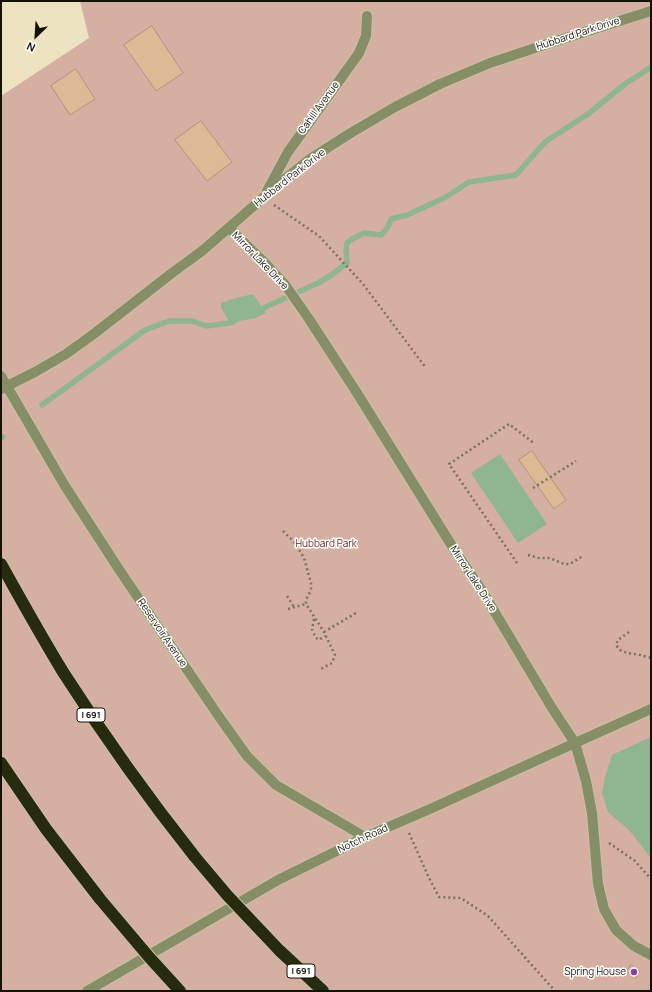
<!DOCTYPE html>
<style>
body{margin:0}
#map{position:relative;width:652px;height:992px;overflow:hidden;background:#eee3c0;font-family:Manrope,sans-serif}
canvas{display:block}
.frame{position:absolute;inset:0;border:2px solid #141105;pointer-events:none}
.north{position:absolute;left:16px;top:16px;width:40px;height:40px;-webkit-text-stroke:3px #fff;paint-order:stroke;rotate:205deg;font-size:11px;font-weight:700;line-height:16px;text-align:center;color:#141105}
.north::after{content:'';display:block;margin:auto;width:14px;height:18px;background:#141105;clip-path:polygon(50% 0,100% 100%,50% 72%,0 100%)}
</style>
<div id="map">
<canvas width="652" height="992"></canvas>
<div class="frame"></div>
<div class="north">N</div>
</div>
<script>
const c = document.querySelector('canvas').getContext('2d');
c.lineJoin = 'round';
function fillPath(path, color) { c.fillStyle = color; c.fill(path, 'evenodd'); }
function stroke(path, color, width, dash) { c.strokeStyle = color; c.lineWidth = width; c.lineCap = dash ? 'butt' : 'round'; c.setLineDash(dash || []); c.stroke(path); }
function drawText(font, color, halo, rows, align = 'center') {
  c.font = font + ' Manrope,sans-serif'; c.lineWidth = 3; c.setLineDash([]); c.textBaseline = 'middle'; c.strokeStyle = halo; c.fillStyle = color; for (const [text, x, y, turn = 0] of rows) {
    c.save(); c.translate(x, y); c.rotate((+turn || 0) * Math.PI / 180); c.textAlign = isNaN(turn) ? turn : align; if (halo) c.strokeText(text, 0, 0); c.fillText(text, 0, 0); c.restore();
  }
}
fillPath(new Path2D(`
 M80,1H651V991H1V96L89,38Z`), '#d6afa3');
fillPath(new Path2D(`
 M253,294L266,313L255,318L230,323L221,308V303L236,298Z
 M500,454L547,524L518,543L471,473Z
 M651,737V858L629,830L608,812L602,793L605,777L612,755Z`), '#90b591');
stroke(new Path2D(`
 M257,311L318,283L330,276L347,263C347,255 345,252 347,243L352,239L364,233L381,235L388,227L391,219L407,215L446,197L469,182L516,175L545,142L588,114L625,84L651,67
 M42,405L145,330L169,321H192L206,326L230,323L236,320
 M1,438L3,437`), '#90b591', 5.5);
const building = new Path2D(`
 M152,26L183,73L156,91L124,45Z
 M76,69L95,99L70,115L51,86Z
 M201,121L232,162L207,181L175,140Z
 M532,451L566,500L554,509L519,460Z
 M631,965L640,971L636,978L627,972Z`);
fillPath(building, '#deb995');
stroke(building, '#b0967d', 1);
const minor = new Path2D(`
 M267,191L288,152L359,53L366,36L367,16
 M229,228L262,260L286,286L309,319L357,393L457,554L481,589L552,708L575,743L586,781L592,813L598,884L604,909L616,930L634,946L651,955
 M1,376L65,486L120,571L220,718L247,756L276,785L365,837
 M1,389L35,372L66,354L95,333L172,273L202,251L280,183L310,159L349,134L395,107L440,84L490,63L553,42L651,11
 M87,991L278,880L365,837L430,809L575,743L651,709`);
const motorway = new Path2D(`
 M1,564C21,600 41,636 63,672C104,736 148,798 195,857
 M1,763L46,829L100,899
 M279,950L323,991`);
stroke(minor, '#cbc1a2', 12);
stroke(motorway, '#cbc1a2', 14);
stroke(new Path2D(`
 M274,205L319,236L363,284L426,368
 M533,488L576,461
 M283,531L294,542L300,551L304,558L311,583V590L306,600V604L324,632L335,655L332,663L319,670
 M528,555L539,558H550L564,564H570L583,556
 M517,563L449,464L509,424L535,444
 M287,596L294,607
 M288,609L306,604
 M314,619C312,632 310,628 318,640L326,636
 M324,632L356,613
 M629,632L618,640L616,645L620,650L627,653L640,655L651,658
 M409,833L429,878L439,897L461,898L488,916L555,991
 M609,843L635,861L651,879`), '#79725b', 2.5, [2, 3]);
stroke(minor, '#858e67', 10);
stroke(motorway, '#262b0d', 12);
const motorwayBridge = new Path2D(`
 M195,857L227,895L279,950
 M100,899L149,957L180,991`);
stroke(motorwayBridge, '#cbc1a2', 14, []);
stroke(motorwayBridge, '#262b0d', 12);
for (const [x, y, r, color] of [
 [634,972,4,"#9038a5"]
]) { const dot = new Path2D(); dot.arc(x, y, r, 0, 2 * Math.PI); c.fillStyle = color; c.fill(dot); stroke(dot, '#fff', 1.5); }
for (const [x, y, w] of [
 [91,715,28],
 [301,971,28]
]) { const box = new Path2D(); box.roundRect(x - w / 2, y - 7, w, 14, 3); c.fillStyle = '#fff'; c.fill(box); stroke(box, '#141105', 1); }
drawText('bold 9px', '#141105', null, [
 ["I 691",91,715],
 ["I 691",301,971]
]);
drawText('10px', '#141105', '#fff', [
 ["Hubbard Park Drive",578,34,-18],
 ["Cahill Avenue",319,108,-54],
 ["Hubbard Park Drive",290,178,-38],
 ["Mirror Lake Drive",260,261,46],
 ["Mirror Lake Drive",473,579,57],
 ["Reservoir Avenue",162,633,56],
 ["Notch Road",363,839,-25]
]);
drawText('10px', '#652812', '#fff', [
 ["Hubbard Park",326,544]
]);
drawText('10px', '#141105', '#fff', [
 ["Spring House",626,972]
], 'right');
</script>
